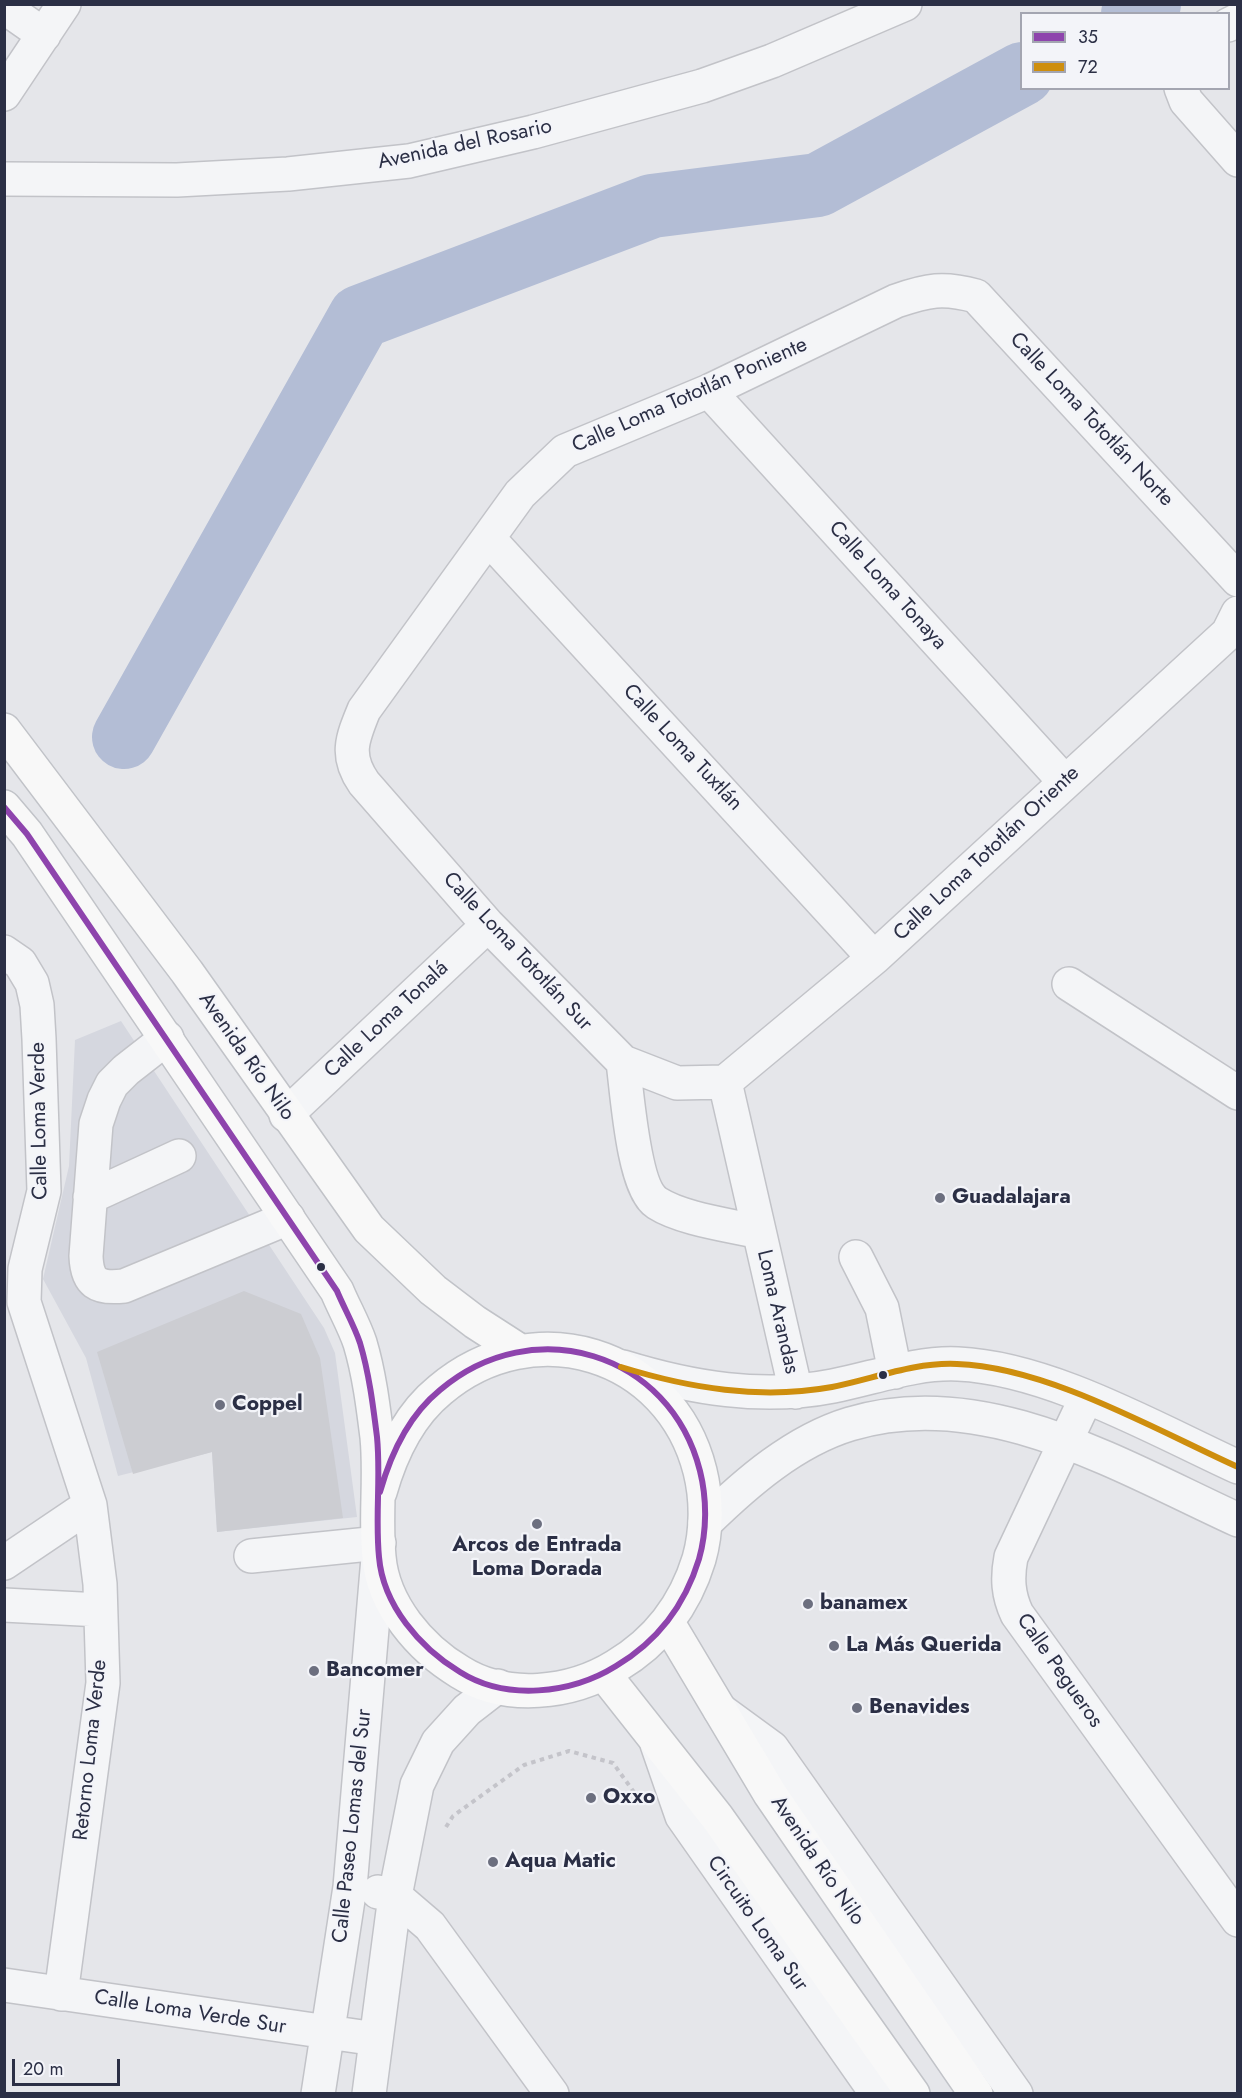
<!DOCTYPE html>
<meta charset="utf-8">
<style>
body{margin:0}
#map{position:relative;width:1242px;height:2098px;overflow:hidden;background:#e5e6ea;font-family:Jost,sans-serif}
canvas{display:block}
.frame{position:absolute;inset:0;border:6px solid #2b2f45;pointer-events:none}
.legend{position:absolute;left:1020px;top:12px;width:210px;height:78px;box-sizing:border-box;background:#f3f4f9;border:2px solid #a3a5b1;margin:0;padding:8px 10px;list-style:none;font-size:18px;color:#2b2f45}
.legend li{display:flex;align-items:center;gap:12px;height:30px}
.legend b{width:30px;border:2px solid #a3a5b1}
.scale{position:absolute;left:12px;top:2059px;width:108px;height:27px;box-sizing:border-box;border:3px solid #2b2f45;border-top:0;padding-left:8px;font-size:18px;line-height:21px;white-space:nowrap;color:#2b2f45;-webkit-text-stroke:4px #f3f4f9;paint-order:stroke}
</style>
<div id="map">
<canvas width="1242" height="2098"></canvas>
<div class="frame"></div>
<ul class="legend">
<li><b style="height:8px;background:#8e44ad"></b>35</li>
<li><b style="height:8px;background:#ce8e0e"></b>72</li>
</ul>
<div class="scale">20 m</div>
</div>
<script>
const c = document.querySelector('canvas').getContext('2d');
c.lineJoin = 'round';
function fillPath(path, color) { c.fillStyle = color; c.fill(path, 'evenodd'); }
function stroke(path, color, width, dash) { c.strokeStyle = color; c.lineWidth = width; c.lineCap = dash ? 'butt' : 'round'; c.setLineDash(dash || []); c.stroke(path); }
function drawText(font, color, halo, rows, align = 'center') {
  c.font = font + ' Jost,sans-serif'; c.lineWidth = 4.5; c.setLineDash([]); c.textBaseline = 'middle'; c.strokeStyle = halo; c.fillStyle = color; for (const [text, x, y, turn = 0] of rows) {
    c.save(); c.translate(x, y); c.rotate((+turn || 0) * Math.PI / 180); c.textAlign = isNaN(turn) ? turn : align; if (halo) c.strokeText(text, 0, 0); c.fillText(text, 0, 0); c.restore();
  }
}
fillPath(new Path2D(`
 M121,1021L324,1328L335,1353L357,1517L217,1532L212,1452L118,1476L86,1358L43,1279L69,1166L75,1040Z`), '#d5d7df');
stroke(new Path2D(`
 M1133,14L1149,4
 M124,737L360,317L652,206L818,185L1022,74`), '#b3bdd5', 64);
fillPath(new Path2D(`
 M244,1291L301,1314L320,1358L343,1518L217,1532L212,1452L133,1474L97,1352Z`), '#cccdd2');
const minor = new Path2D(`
 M4,7L44,35
 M1228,25L1238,20
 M1181,88L1186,101L1238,160
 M4,94L64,4
 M4,179L177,180L288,174L409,161L533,132L702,86L772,61L905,4
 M709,391L1065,782
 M489,539L874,958
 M4,952L20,963L32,983L37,1005L39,1039L44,1191L25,1269L24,1302L90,1505L100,1584L103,1683L61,1994
 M1069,984L1238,1093
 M167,1038L126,1070L112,1084L104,1100L96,1124L86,1256C87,1283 97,1289 124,1286L288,1218
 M623,1062C627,1091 633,1188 657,1203C682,1219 729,1225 759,1232
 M725,1082L677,1083L623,1062L488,925L364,783C345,756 352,739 364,710L520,494L565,451L709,391L896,301C928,290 943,287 976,296L1238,580
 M725,1082L874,958L1228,633L1238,613
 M725,1082L796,1392
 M286,1115L488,925
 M90,1197L179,1156
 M856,1257L882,1308L895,1372
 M623,1367C691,1388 762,1400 833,1386C874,1378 916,1362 958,1364C1049,1368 1155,1429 1238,1467
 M1086,1398L1011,1557C1007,1578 1008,1595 1017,1614L1238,1920
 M705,1523C746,1483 794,1441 850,1424C984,1383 1120,1466 1238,1520
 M251,1556L379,1543
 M4,1563L90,1505
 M4,1605L100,1610
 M720,1710L772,1748L1016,2094
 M657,1744L682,1816L877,2094
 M378,1892L395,1896L430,1926L552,2094
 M4,1985L376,2039
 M318,2094L350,1887L378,1558
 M369,2094L395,1896L417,1785L438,1742L467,1710L498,1686`);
const major = new Path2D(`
 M4,730L187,972L369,1229L433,1290L475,1322L520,1351
 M4,807L27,834L337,1291C344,1308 354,1325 360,1343C369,1373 373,1405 377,1437C381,1477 375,1517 379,1557C383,1605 420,1648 460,1672C506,1701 571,1694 616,1666C658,1641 685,1605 699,1559C707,1531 707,1499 700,1471C670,1352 533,1311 440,1390C408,1416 391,1453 380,1492
 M668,1623L770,1794L976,2094
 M604,1674L717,1817L913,2094`);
stroke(minor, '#c2c3c8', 36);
stroke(major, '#c1c3c8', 36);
stroke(new Path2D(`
 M446,1827L453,1816L524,1765L569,1751L613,1763L636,1795`), '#c4c4ca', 4, [4.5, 4.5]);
stroke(minor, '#f4f5f7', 33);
stroke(major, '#f8f8f8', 33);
stroke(new Path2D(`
 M4,807L27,834L337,1291C344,1308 354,1325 360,1343C369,1373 373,1405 377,1437C381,1477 375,1517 379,1557C383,1605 420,1648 460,1672C506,1701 571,1694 616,1666C658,1641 685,1605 699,1559C707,1531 707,1499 700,1471C670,1352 533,1311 440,1390C408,1416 391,1453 380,1492`), '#8e44ad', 6);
stroke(new Path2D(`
 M621,1367C689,1388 760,1400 832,1387C873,1379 914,1362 957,1364C1047,1367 1156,1430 1238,1467`), '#ce8e0e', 6);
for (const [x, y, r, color] of [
 [940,1198,6,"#6c6f7f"],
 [321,1267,5,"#2b2f45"],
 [883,1375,5,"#2b2f45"],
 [220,1405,6,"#6c6f7f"],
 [537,1524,6,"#6c6f7f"],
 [808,1604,6,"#6c6f7f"],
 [834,1646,6,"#6c6f7f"],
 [314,1671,6,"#6c6f7f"],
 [857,1708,6,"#6c6f7f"],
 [591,1798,6,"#6c6f7f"],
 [493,1862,6,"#6c6f7f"]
]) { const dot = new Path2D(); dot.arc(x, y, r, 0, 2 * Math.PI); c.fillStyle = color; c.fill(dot); stroke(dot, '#f3f4f9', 2); }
drawText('21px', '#2b2f45', '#f3f4f9', [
 ["Avenida del Rosario",465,145,-12],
 ["Calle Loma Tototlán Poniente",690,396,-24],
 ["Calle Loma Tototlán Norte",1091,420,47],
 ["Calle Loma Tonaya",887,586,48],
 ["Calle Loma Tuxtlán",682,748,47],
 ["Calle Loma Tototlán Oriente",987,854,-43],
 ["Calle Loma Tototlán Sur",517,952,47],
 ["Calle Loma Tonalá",387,1020,-43],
 ["Avenida Río Nilo",246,1057,55],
 ["Calle Loma Verde",40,1121,-91],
 ["Loma Arandas",777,1312,77],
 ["Calle Pegueros",1059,1671,55],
 ["Retorno Loma Verde",91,1750,-84],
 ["Calle Paseo Lomas del Sur",353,1826,-84],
 ["Avenida Río Nilo",817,1861,56],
 ["Circuito Loma Sur",757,1924,55],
 ["Calle Loma Verde Sur",190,2013,9]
]);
drawText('bold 21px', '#2b2f45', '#f3f4f9', [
 ["Guadalajara",952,1198],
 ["Coppel",232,1405],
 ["Arcos de Entrada",537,1546,"center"],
 ["Loma Dorada",537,1570,"center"],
 ["banamex",820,1604],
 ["La Más Querida",846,1646],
 ["Bancomer",326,1671],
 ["Benavides",869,1708],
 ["Oxxo",603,1798],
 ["Aqua Matic",505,1862]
], 'left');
</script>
